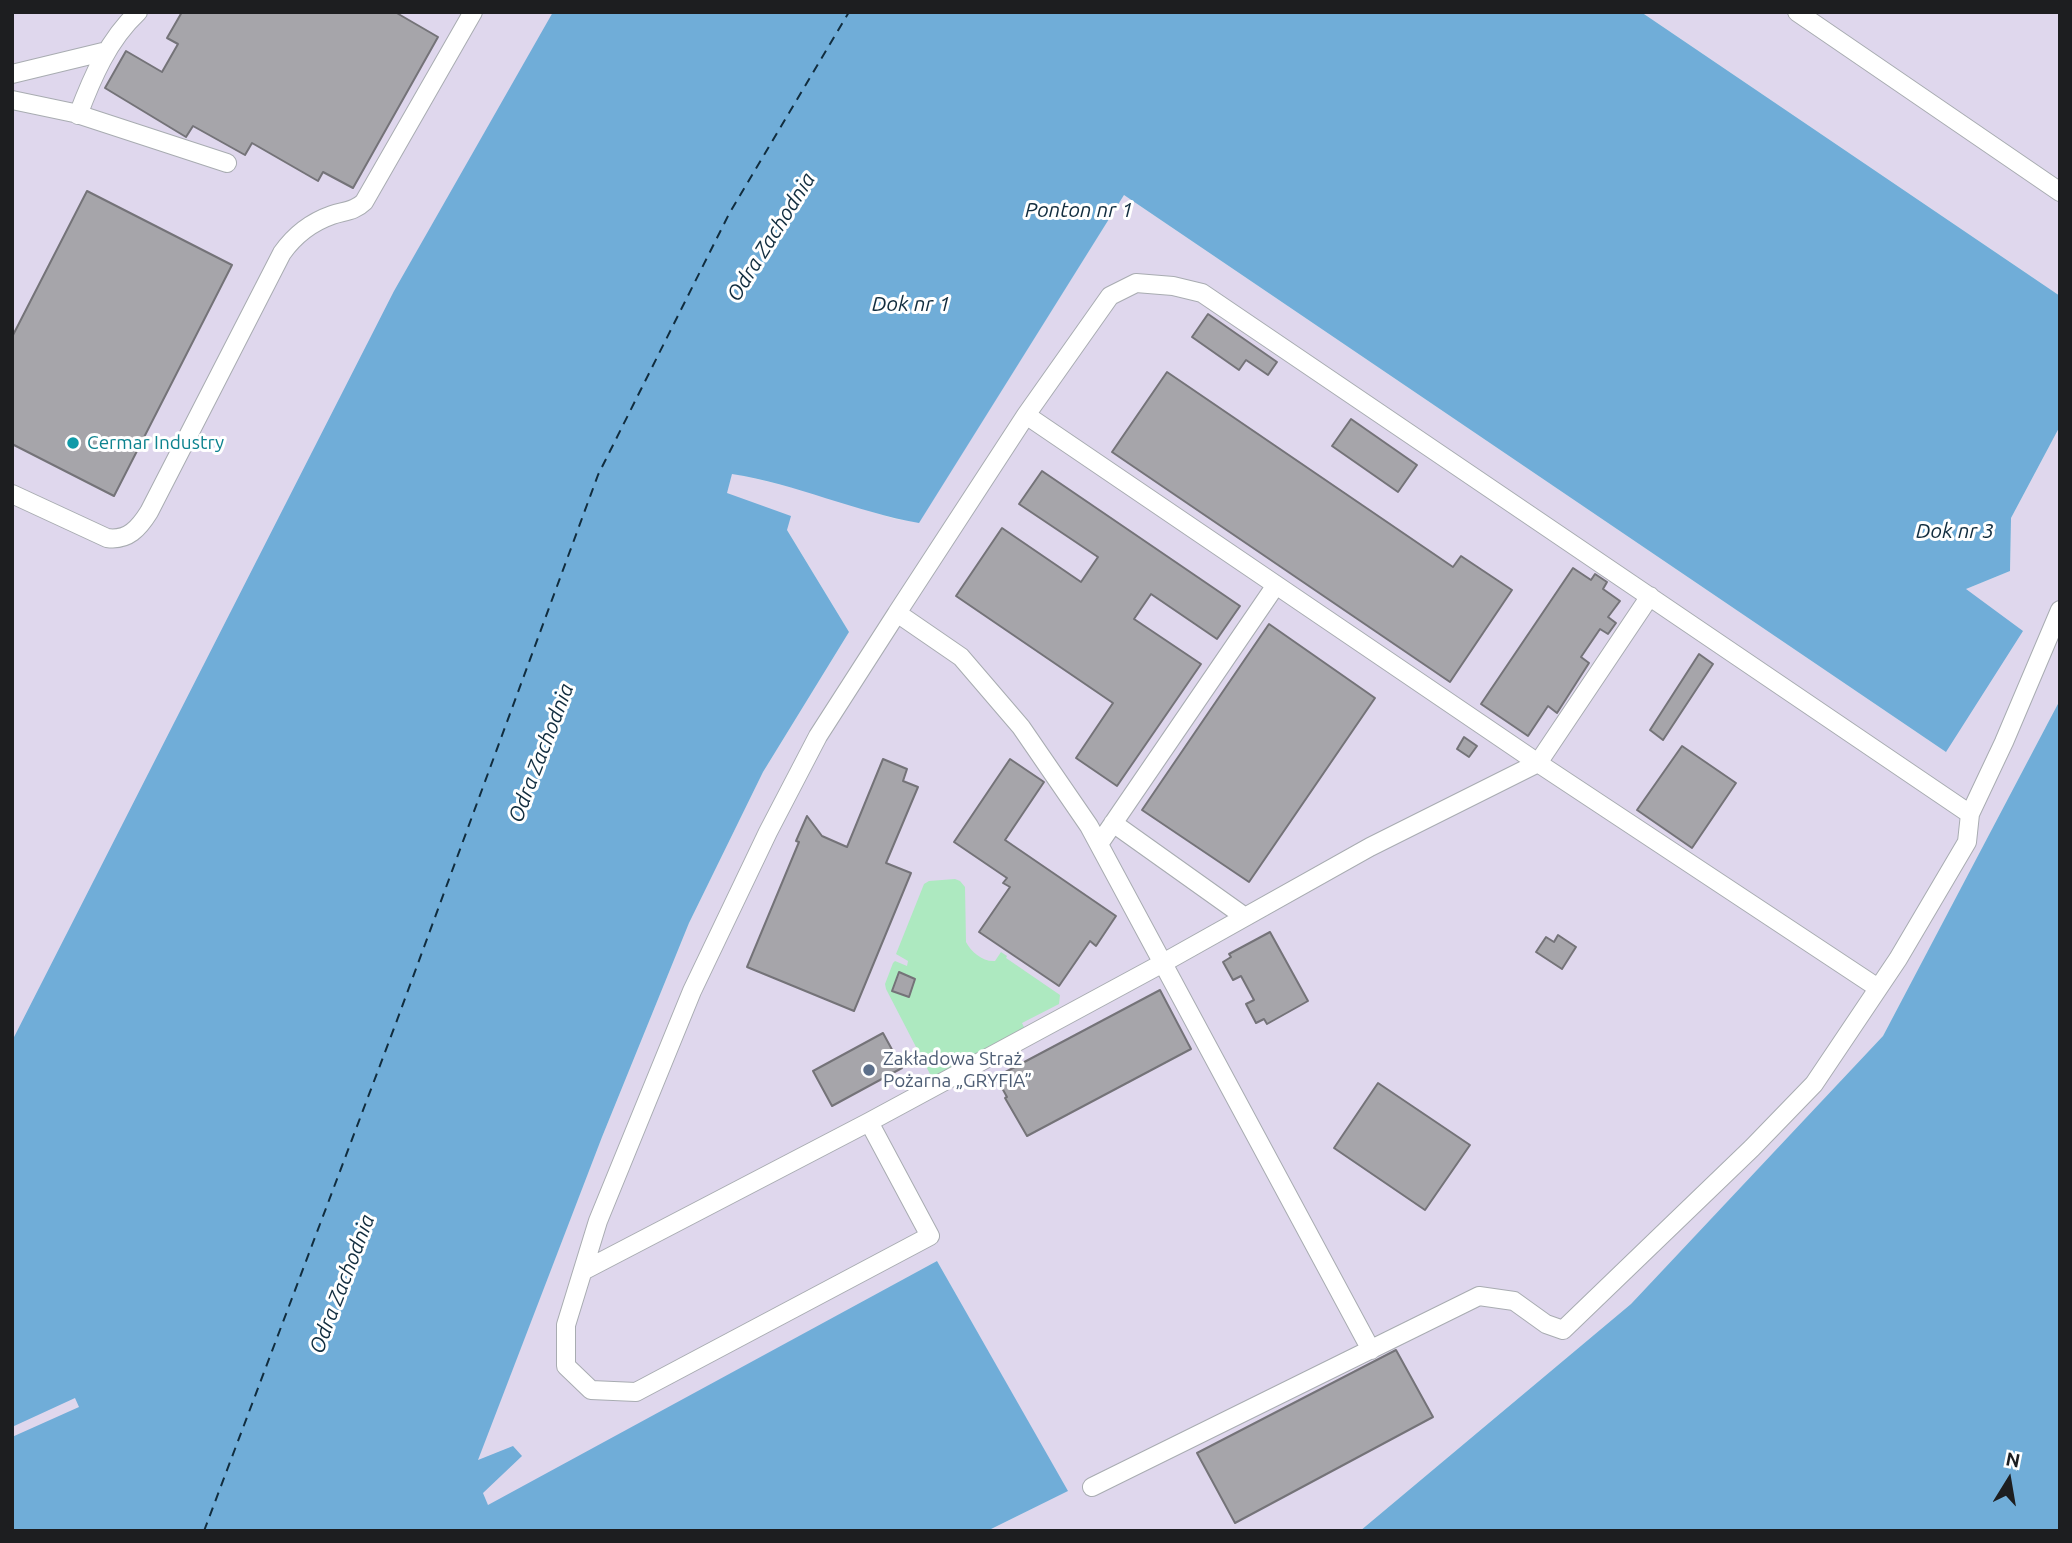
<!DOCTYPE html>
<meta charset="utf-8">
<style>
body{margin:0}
#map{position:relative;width:2072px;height:1543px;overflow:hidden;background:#e2e6eb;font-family:Ubuntu,sans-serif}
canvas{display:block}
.frame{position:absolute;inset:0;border:14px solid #1d1e20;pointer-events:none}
.north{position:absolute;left:1974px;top:1445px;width:70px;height:70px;-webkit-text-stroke:5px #fff;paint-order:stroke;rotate:11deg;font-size:19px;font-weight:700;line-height:28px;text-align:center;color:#1d1e20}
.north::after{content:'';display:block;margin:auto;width:24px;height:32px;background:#1d1e20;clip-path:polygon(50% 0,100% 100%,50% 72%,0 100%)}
</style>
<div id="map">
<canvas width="2072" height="1543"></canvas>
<div class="frame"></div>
<div class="north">N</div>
</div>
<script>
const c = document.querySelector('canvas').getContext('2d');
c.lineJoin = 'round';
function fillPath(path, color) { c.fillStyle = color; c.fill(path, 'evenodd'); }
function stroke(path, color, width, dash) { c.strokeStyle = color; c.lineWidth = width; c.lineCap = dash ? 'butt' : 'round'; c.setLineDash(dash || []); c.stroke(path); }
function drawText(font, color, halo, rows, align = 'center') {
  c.font = font + ' Ubuntu,sans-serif'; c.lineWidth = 6; c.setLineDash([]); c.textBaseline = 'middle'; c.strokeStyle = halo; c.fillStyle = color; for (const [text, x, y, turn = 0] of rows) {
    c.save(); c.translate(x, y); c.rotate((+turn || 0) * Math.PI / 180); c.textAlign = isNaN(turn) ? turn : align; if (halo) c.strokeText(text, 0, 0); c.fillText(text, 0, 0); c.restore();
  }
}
fillPath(new Path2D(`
 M12,12H690L100,1427L12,1481Z
 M1641,12H2060V296Z
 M1124,195L1946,752L1966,589L2010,571L2011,518L2060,426V700L1883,1036L1631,1304L1360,1531H987L1067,1491L937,1261L488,1506L483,1493L477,1461L602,1137L689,923L763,772L849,632L787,530L726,493L732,473L803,490L895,519L919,522Z`), '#dfd7ed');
fillPath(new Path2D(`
 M955,879L960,881L965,887L966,942C971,952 983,962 995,961L1001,952L1007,956L1006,958L1060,995L1059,1004L1022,1023L1025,1029L937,1076L930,1074L886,989L885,984L893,963L895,961L907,966L908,961L896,954L924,884L929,881Z`), '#ade9c0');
fillPath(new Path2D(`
 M553,12H1641L2060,296V426L2011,518L2010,571L1966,589L2023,631L1946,752L1124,195L919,523C856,512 796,484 732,474L727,493L791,516L787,530L849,632L763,772L689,923L602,1137L478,1460L513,1446L522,1456L483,1493L488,1505L937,1261L1068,1491L987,1531H12V1437L79,1407L75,1398L12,1427V1041L394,291Z
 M2060,700V1531H1360L1631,1304L1883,1036Z`), '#70add8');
stroke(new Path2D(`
 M204,1531L396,1023L598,475L729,214L849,12`), '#112d3f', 2, [9, 7]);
const building = new Path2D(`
 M182,12H395L438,37L353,188L323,172L318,181L252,143L245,155L193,126L186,137L105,88L126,51L162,72L178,44L167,38Z
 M87,191L232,265L114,496L12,444V337Z
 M1208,314L1277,362L1268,375L1246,360L1239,370L1192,337Z
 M1167,372L1453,567L1461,556L1512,590L1450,682L1112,452Z
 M1351,419L1417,465L1398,492L1332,446Z
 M1042,471L1240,606L1217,639L1151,594L1134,619L1201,664L1117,786L1076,758L1113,703L956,596L1002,528L1081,582L1098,557L1019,504Z
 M1573,568L1591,580L1595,574L1607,582L1603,589L1620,601L1608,617L1616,623L1608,634L1600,629L1581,657L1589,663L1557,713L1548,706L1528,736L1481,704Z
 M1269,624L1375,698L1249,882L1142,810Z
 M1699,654L1713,664L1663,740L1650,730Z
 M1464,737L1477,746L1469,757L1457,749Z
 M1682,746L1736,783L1692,848L1637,810Z
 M883,759L907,769L903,781L918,787L886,863L911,873L854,1011L747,967L799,842L796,841L807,816L822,836L847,847Z
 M1010,759L1044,782L1005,840L1116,916L1096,946L1090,941L1059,986L979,932L1010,887L1003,883L1007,878L954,842Z
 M1270,932L1308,1001L1267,1024L1264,1019L1256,1023L1246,1004L1254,1000L1241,976L1233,980L1223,962L1231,957L1229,954Z
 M1558,935L1576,947L1562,969L1536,952L1546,937L1554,942Z
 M899,972L915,979L909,997L892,991Z
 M1160,990L1191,1049L1027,1136L1005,1098L1007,1097L996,1077Z
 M883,1033L902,1068L832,1106L813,1071Z
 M1378,1083L1470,1145L1425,1210L1334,1148Z
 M1396,1350L1433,1417L1235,1523L1197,1453Z`);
fillPath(building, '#a6a5aa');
stroke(building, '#747378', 2);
const minor = new Path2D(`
 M1797,12L2060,192
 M12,74L107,51
 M12,100L74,113L227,163
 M78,115C92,78 108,40 138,12
 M12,494L107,538C128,541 139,528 149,512L282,253C294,236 312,222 332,215C344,211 355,211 364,202L473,12
 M1650,596L1538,763L1878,988
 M897,613L1026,415L1110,296L1136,283L1173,286L1202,293L1970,814
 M1113,823L1245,917
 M1099,844L1276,585
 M869,1122L930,1236L636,1392L591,1390L566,1366V1325L598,1221L692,991L768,832L818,736L897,613L961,657L1021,727L1089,826L1371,1350
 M583,1271L869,1122L1163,963L1370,847L1538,763L1026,415
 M1092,1487L1479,1296L1514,1301L1546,1324L1563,1330L1752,1148L1814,1084L1898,959L1967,842L1970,814L2004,742L2060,610`);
stroke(minor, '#a8acb1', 20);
stroke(minor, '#fff', 18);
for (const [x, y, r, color] of [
 [73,443,7,"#0f9aa8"],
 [869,1070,7,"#5c6f8a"]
]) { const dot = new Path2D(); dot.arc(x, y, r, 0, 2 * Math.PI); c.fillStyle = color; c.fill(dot); stroke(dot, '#fff', 2.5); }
drawText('19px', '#0d838f', '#fff', [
 ["Cermar Industry",87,443]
], 'left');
drawText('19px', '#4e5e75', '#fff', [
 ["Zakładowa Straż",883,1059],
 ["Pożarna „GRYFIA”",883,1081]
], 'left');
drawText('italic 21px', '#112d3f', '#fff', [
 ["Ponton nr 1",1079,210],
 ["Odra Zachodnia",771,237,-58],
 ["Dok nr 1",911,304],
 ["Dok nr 3",1955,531],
 ["Odra Zachodnia",541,753,-69],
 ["Odra Zachodnia",342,1284,-69]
]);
</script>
